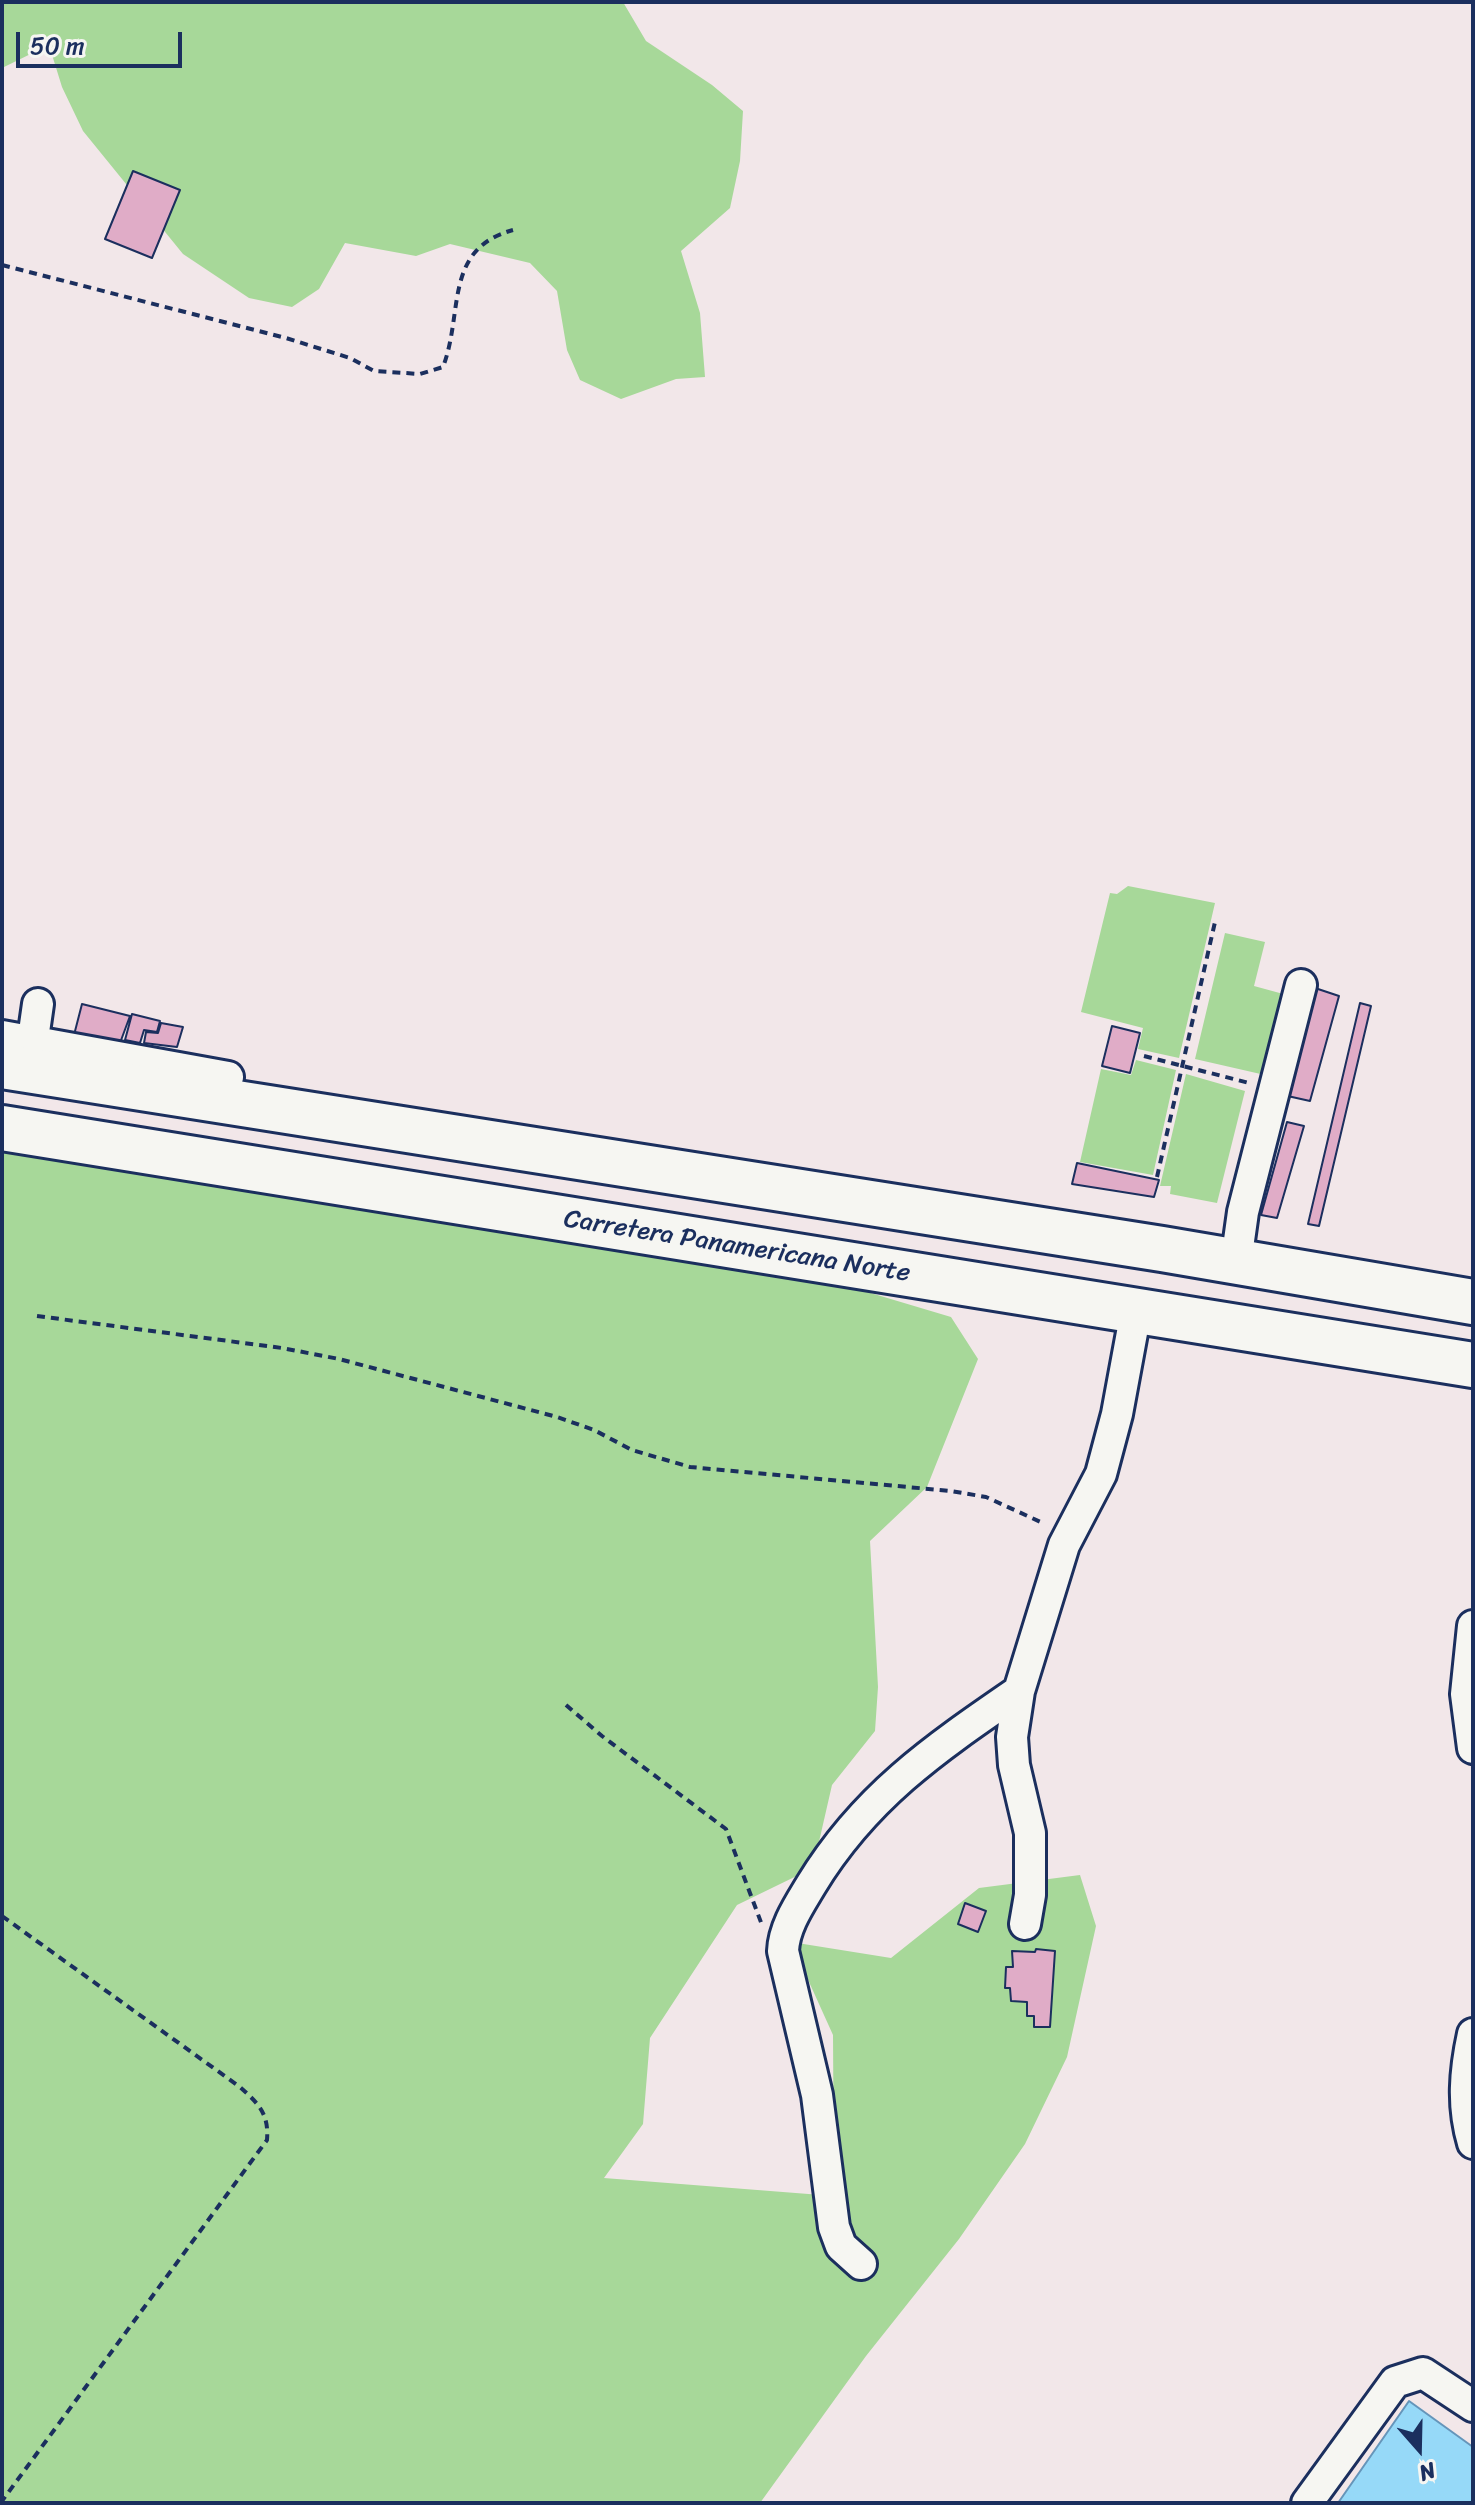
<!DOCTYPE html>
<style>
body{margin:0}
#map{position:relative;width:1475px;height:2505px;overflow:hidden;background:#f2e7e9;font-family:Sriracha,sans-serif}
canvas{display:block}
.frame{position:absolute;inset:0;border:4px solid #1b2f5e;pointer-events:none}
.north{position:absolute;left:1379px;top:2409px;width:80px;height:80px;-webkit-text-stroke:6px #f6f6f2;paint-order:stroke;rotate:160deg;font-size:22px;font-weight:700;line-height:32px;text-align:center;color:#1b2f5e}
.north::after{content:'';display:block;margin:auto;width:28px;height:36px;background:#1b2f5e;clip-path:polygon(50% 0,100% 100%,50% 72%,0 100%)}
.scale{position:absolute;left:16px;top:32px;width:166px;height:36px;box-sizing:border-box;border:4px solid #1b2f5e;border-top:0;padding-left:10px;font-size:24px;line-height:28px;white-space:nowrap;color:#1b2f5e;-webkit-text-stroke:6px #f6f6f2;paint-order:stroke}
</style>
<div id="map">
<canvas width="1475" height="2505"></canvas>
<div class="frame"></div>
<div class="north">N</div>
<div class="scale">50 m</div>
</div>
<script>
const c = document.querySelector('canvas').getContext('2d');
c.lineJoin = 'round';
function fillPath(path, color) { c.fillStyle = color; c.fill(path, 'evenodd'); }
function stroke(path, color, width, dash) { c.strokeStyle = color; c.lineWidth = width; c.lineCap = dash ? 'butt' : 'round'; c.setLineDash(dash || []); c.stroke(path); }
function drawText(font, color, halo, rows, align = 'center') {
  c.font = font + ' Sriracha,sans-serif'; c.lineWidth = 6; c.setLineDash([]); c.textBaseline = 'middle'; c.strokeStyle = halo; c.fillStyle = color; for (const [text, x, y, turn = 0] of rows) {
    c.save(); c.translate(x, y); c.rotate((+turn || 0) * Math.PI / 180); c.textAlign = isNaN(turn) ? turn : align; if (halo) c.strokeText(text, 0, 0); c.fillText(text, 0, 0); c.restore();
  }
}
fillPath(new Path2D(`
 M2,2H623L646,41L712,85L743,111L740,161L730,208L681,251L700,313L705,377L676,379L621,399L580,380L567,350L557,291L530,263L450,244L416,256L345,243L319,289L292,307L249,298L183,254L83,131L62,87L49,45L2,68Z
 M1128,886L1215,903L1179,1058L1138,1049L1143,1028L1081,1012L1110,893L1117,894Z
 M1225,933L1265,942L1254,986L1287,995L1265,1075L1195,1059Z
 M1136,1060L1176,1070L1153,1175L1080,1162L1101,1069L1131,1075Z
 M1186,1074L1245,1091L1217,1203L1170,1194L1171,1186H1160Z
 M2,1148L807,1274L951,1317L978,1359L927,1487L870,1541L878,1687L875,1731L832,1785L813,1868L737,1905L650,2038L643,2124L604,2178L834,2196L833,2035L791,1942L891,1958L979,1888L1080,1875L1096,1926L1067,2057L1025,2144L959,2239L866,2356L760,2503H2Z`), '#a7d899');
const water = new Path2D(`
 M1409,2401L1473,2447V2503H1338Z`);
fillPath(water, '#96d9f8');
stroke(water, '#6595ba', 2);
const building = new Path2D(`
 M133,171L180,190L152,258L105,239Z
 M1312,987L1339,996L1310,1101L1283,1095Z
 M1360,1003L1371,1006L1319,1226L1308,1224Z
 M82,1004L130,1016L120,1043L74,1035Z
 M132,1014L160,1021L157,1032L144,1030L140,1043L125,1040Z
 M161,1023L183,1027L177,1047L144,1043L146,1032L158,1033Z
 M1112,1026L1140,1033L1130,1073L1102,1066Z
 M1287,1122L1304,1126L1277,1218L1261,1215Z
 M1077,1163L1159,1180L1154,1197L1072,1184Z
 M965,1903L986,1911L978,1932L958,1924Z
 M1036,1949L1055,1951L1050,2027H1034V2016H1027V2002L1011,2001L1010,1988H1005L1006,1967H1013L1012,1951L1035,1952Z`);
fillPath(building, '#e0acc7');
stroke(building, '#1b2f5e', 2);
const minor = new Path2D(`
 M2,1036L228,1077
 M30,1060L38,1004
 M1236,1262L1243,1212L1301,985
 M1473,1626L1466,1694L1473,1748
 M1025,1924L1030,1895V1833L1014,1765L1012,1737L1019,1691L1064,1545L1101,1474L1117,1414L1136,1311
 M1473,2034C1465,2071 1462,2106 1473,2143
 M861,2264L841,2246L834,2227L817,2095L783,1951C784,1927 799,1905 811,1885C865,1796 936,1748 1019,1691
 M1307,2503L1395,2382L1423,2373L1473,2406`);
const highway = new Path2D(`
 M2,1066L1162,1249L1473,1302
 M2,1128L1473,1365`);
stroke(minor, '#1b2f5e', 36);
stroke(highway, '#1b2f5e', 50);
stroke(new Path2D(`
 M2,265L286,338L350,358L374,371L420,374L443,367C464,312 443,249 513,230
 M1144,1056L1249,1083
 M1157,1177L1215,922
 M37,1316L282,1348L339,1359L557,1417L594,1430L632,1450L690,1467L951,1491L986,1497L1045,1524
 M566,1705L602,1736L726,1829L762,1925
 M2,1916L240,2087C259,2104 269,2114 267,2140L2,2501`), '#1b2f5e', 4, [8, 6]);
stroke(minor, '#f6f6f2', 30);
stroke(highway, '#f6f6f2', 44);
drawText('26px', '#1b2f5e', '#f6f6f2', [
 ["Carretera Panamericana Norte",737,1247,9]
]);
</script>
